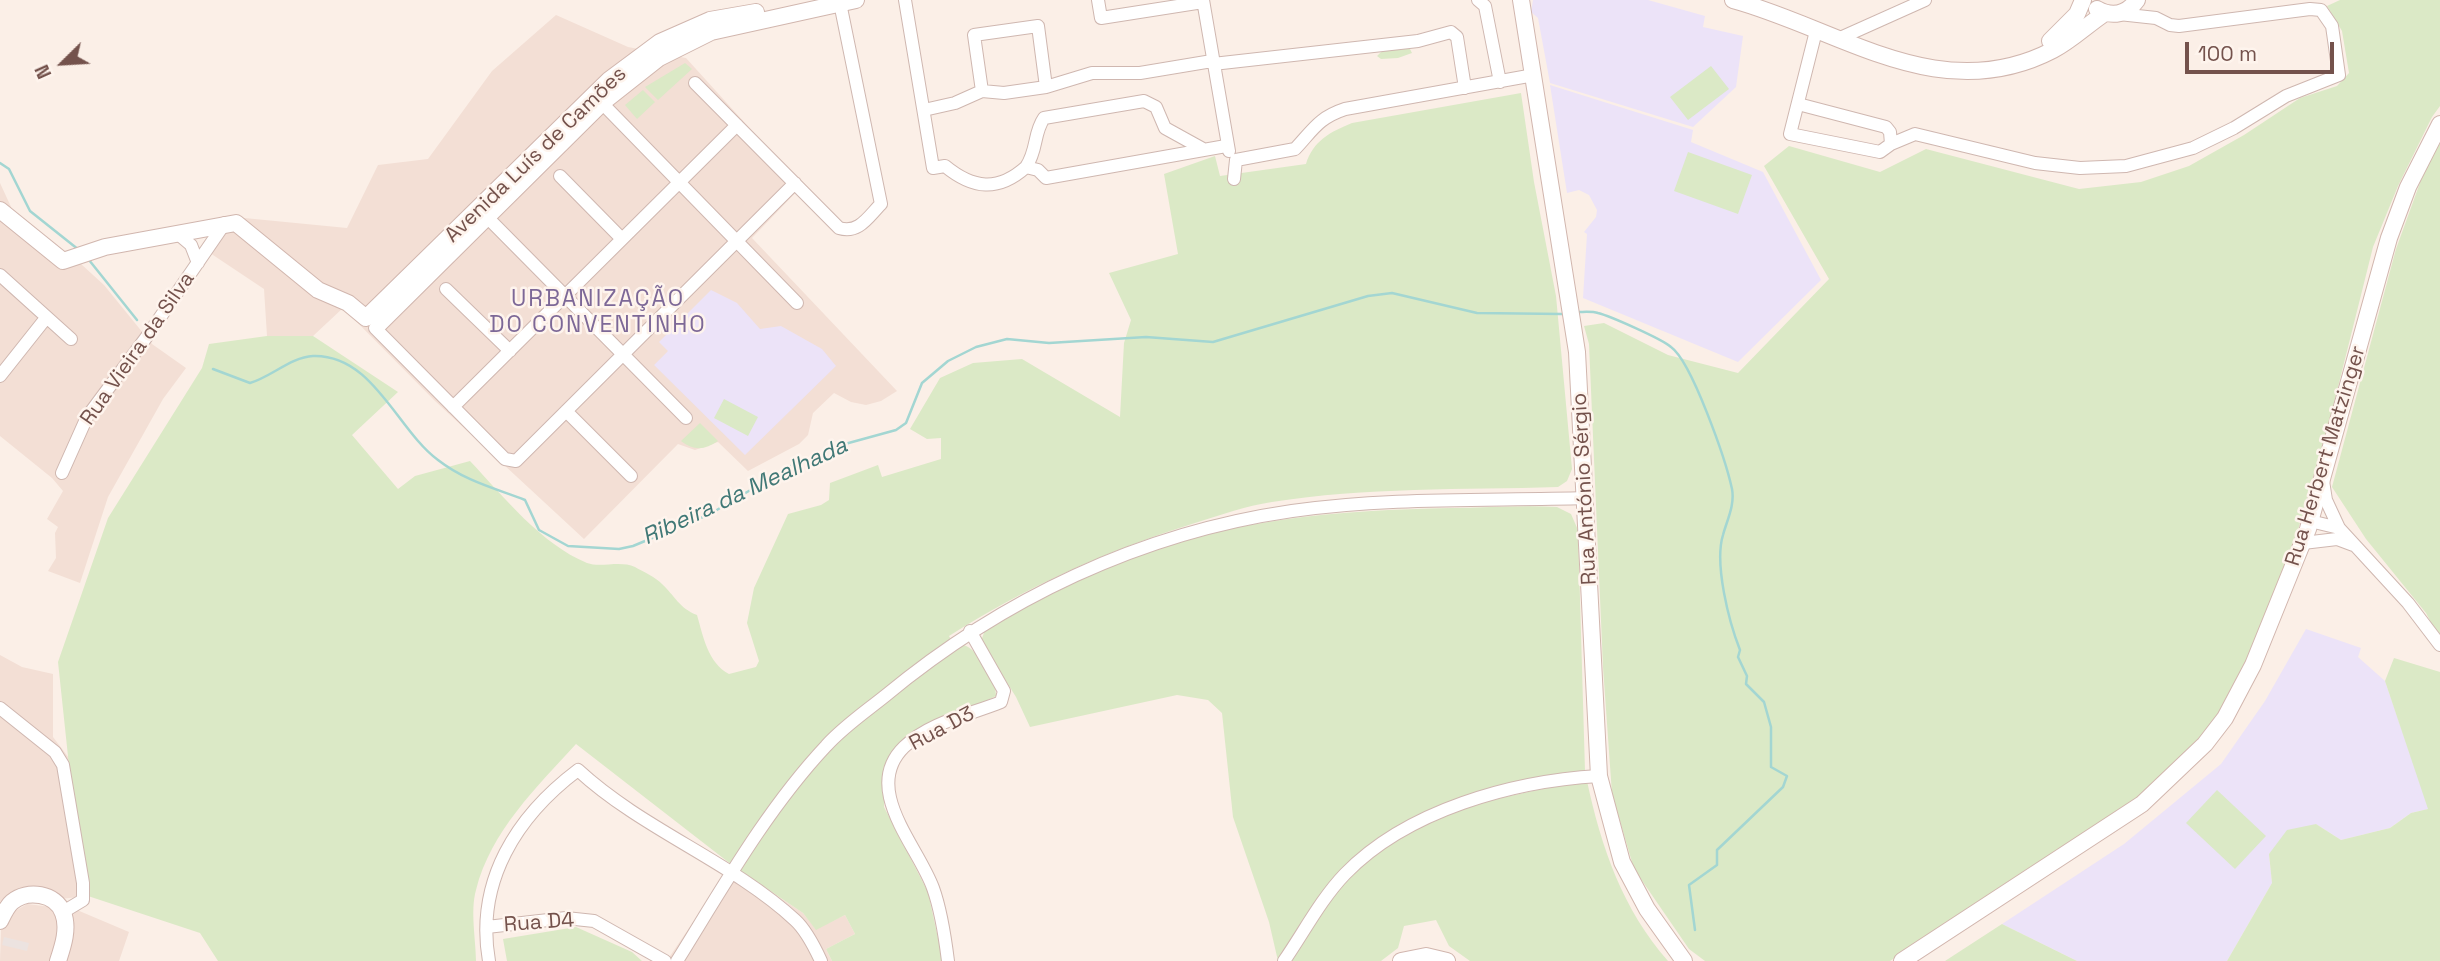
<!DOCTYPE html>
<meta charset="utf-8">
<style>
body{margin:0}
#map{position:relative;width:2440px;height:961px;overflow:hidden;background:#fbefe7;font-family:"Space Grotesk",sans-serif}
canvas{display:block}
.north{position:absolute;left:28px;top:28px;width:70px;height:70px;-webkit-text-stroke:5px #fef4ed;paint-order:stroke;rotate:246deg;font-size:19px;font-weight:700;line-height:28px;text-align:center;color:#74524c}
.north::after{content:'';display:block;margin:auto;width:24px;height:32px;background:#74524c;clip-path:polygon(50% 0,100% 100%,50% 72%,0 100%)}
.scale{position:absolute;left:2185px;top:42px;width:149px;height:32px;box-sizing:border-box;border:4px solid #74524c;border-top:0;padding-left:9px;font-size:21px;line-height:24px;white-space:nowrap;color:#74524c;-webkit-text-stroke:5px #fef4ed;paint-order:stroke}
</style>
<div id="map">
<canvas width="2440" height="961"></canvas>
<div class="north">N</div>
<div class="scale">100 m</div>
</div>
<script>
const c = document.querySelector('canvas').getContext('2d');
c.lineJoin = 'round';
function fillPath(path, color) { c.fillStyle = color; c.fill(path, 'evenodd'); }
function stroke(path, color, width, dash) { c.strokeStyle = color; c.lineWidth = width; c.lineCap = dash ? 'butt' : 'round'; c.setLineDash(dash || []); c.stroke(path); }
function drawText(font, color, halo, rows, align = 'center') {
  c.font = font + ' "Space Grotesk",sans-serif'; c.lineWidth = 5; c.setLineDash([]); c.textBaseline = 'middle'; c.strokeStyle = halo; c.fillStyle = color; for (const [text, x, y, turn = 0] of rows) {
    c.save(); c.translate(x, y); c.rotate((+turn || 0) * Math.PI / 180); c.textAlign = isNaN(turn) ? turn : align; if (halo) c.strokeText(text, 0, 0); c.fillText(text, 0, 0); c.restore();
  }
}
fillPath(new Path2D(`
 M556,15L628,47L686,58L802,186L752,238L897,391L881,401L866,405L851,402L834,393L813,413L808,435L799,444L748,471L718,442L695,450L678,444L584,539L435,401L343,308L313,336H267L264,289L210,253L234,217L347,228L378,165L428,159L492,71Z
 M0,183L12,209L60,252L81,264L104,285L152,344L186,368L163,399L108,497L80,583L48,571L56,558L55,533L58,527L47,519L63,491L52,478L0,436Z
 M0,655L22,667L53,674V737L69,758L77,841L88,896L4,905L0,901Z
 M732,865L803,913L816,929L845,915L855,934L826,949L832,961H671L668,959Z
 M27,904L77,910L129,932L119,961H0L1,930L12,913Z`), '#f3dfd5');
fillPath(new Path2D(`
 M4,937L29,943L27,951L2,945Z`), '#ece3e0');
fillPath(new Path2D(`
 M1533,0H1648L1705,16L1703,27L1743,36L1736,87L1693,127L1550,83L1538,18L1531,12Z
 M1550,85L1693,130L1691,142L1763,172L1821,280L1738,362L1583,298L1587,234L1584,232L1596,217L1597,210L1589,195L1579,190L1567,193Z
 M711,290L737,303L760,329L781,326L822,349L836,366L745,455L654,365L668,351L659,342Z
 M2306,629L2361,648L2358,657L2385,681L2429,809L2411,813L2390,828L2341,840L2316,824L2269,854L2272,883L2227,961H2077L2002,924L2124,844L2221,764L2265,701Z`), '#ece3f8');
fillPath(new Path2D(`
 M2340,0H2440V106L2432,117L2398,186L2373,247L2330,419L2298,530L2277,589L2244,673L2222,711L2193,748L2159,782L2119,812L1890,961H1705L1689,949L1634,869L1612,794L1603,667L1589,344L1584,326L1604,323L1668,355L1738,373L1829,279L1764,166L1789,146L1880,172L1926,149L2079,189L2141,182L2189,166L2244,135L2300,98L2337,86L2349,73L2342,31L2327,6Z
 M1409,47L1412,53L1398,58L1381,59L1377,56L1382,51Z
 M685,63L692,69L658,100L645,87Z
 M1711,66L1729,89L1688,120L1670,97Z
 M643,90L655,102L637,119L625,105Z
 M1521,93L1534,182L1556,296L1572,469L1567,481L1558,487C1462,490 1366,487 1272,502C1246,506 1220,515 1195,523C1108,550 1026,587 949,636L956,649L963,645C977,647 997,682 996,696L913,737L884,778V807L928,892L943,961H832L826,949L855,934L845,915L816,930L803,913L732,865L576,744C536,788 491,831 476,890C470,911 476,940 476,961H218L200,933L88,896L77,841L58,662L108,518L202,368L209,344L267,336H313L398,392L352,435L398,489L415,476L470,461C504,497 541,544 587,563C601,568 620,560 635,567C642,571 657,578 662,584C675,596 679,608 697,615C703,636 708,663 729,674L756,667L759,661L747,623L754,588L788,514L821,505L829,500L830,483L878,465L882,477L941,459V438L927,439L910,429L940,378L973,363L1022,359L1120,417L1124,343L1131,320L1109,273L1178,254L1164,174L1215,156L1220,176L1306,164C1313,141 1330,132 1352,123Z
 M2440,143V640L2426,613L2366,539L2332,487L2396,249L2425,169Z
 M1688,152L1752,175L1738,214L1674,191Z
 M724,399L758,417L748,436L714,418Z
 M700,423L718,441C705,450 694,451 681,441Z
 M1557,507L1571,514L1578,530L1585,771L1480,792L1374,845L1278,961L1269,922L1233,817L1222,713L1208,700L1177,695L1030,727L1016,697L981,641L985,630C1029,605 1074,580 1122,561C1227,519 1340,510 1451,508C1486,508 1522,505 1557,507Z
 M2394,658L2440,672V961H2227L2272,883L2269,854L2287,830L2316,824L2341,840L2390,828L2411,813L2428,809L2385,681Z
 M1587,781C1601,847 1623,910 1668,961H1470L1449,946L1436,920L1404,926L1398,948L1381,961H1292C1310,934 1326,901 1349,877C1413,812 1501,796 1587,781Z
 M2217,790L2266,836L2235,869L2186,823Z
 M2002,924L2077,961H1945Z
 M576,927L632,952L642,961H507L503,939Z`), '#dbe9c6');
stroke(new Path2D(`
 M0,163L9,169L30,211L79,250
 M89,260L137,320
 M1577,312C1584,312 1592,311 1598,313C1610,316 1662,339 1671,347C1692,362 1726,461 1732,489C1735,505 1727,520 1723,535C1714,564 1729,622 1740,650L1738,657L1747,676L1746,684L1764,702L1771,727V767L1787,776L1783,787L1717,850V865L1689,885L1695,930
 M213,369L250,383C271,377 291,357 313,356C373,354 397,430 438,460C465,481 494,488 525,500L539,530L568,546L619,549L633,546L710,514L791,466L816,458L834,447L896,430L906,423L922,383L948,361L976,347L1007,339L1049,343L1146,337L1213,342L1368,296L1392,293L1477,313L1562,314`), '#a3d6d2', 2.5);
const street = new Path2D(`
 M905,0L933,168L945,166C973,189 998,192 1026,167L1038,170L1046,178L1226,146
 M1098,0L1101,18L1203,2
 M1203,0L1229,151
 M1478,0L1485,6L1500,82
 M1838,39L1925,0
 M1213,64L1418,41L1451,32L1457,37L1465,88
 M695,83L839,228C859,234 868,217 881,204L840,3
 M982,91L974,35L1038,26L1046,87
 M597,98L797,303
 M1798,104L1886,127L1890,132L1891,144L1880,152L1790,134L1816,31
 M924,110L955,103L982,91L1004,93L1046,87L1092,73H1140L1212,61
 M1891,144L1915,134L2035,163L2080,168L2126,166L2193,148L2234,128L2286,96L2339,75L2332,26L2321,10L2310,9L2179,26L2170,25L2156,18L2119,14
 M1236,160L1295,149C1313,130 1318,118 1345,109L1534,75
 M1026,167C1038,149 1033,134 1044,118L1144,101L1156,107L1165,128L1203,149
 M560,176L622,239
 M1234,179L1236,160
 M481,211L686,418
 M178,234L191,245L198,263
 M0,275L71,339
 M446,289L510,351
 M375,328L505,459L516,461L795,183
 M0,376L46,318
 M453,407L737,125
 M566,411L631,476
 M62,473L87,417L148,335L225,223
 M2323,481L2326,500L2339,528L2408,603L2440,645
 M2310,521L2339,528
 M2303,543L2337,539L2353,545
 M0,708L55,752L63,765L83,883V900L63,912
 M487,927L566,918L594,921L665,961
 M489,961C475,881 517,816 578,770C643,830 731,861 795,920C806,930 815,948 821,961
 M677,961C723,887 767,809 826,746C843,727 865,712 885,696C1002,599 1140,533 1292,511C1389,497 1488,501 1586,498
 M948,961C945,937 941,910 933,888C918,846 861,789 904,747C930,722 969,715 1001,702L1004,691L970,631
 M1284,961C1304,932 1321,899 1345,874C1407,810 1513,781 1599,776`);
const secondary = new Path2D(`
 M1521,0L1577,352L1599,776L1622,862L1647,909L1684,961
 M1733,0C1840,29 1940,109 2053,50C2072,40 2087,25 2105,13
 M2097,9C2113,18 2127,14 2137,0
 M2050,41L2077,14L2083,0
 M0,210L63,261L105,247L236,223L318,290L348,303L366,318
 M370,314L609,80L660,42L710,20L756,12
 M379,324L602,103L659,58L711,32L856,0
 M0,921C3,915 7,906 12,902C27,889 56,893 63,913C69,928 63,946 58,961
 M1401,961L1426,956L1447,961
 M1902,961L2142,804L2205,744L2225,718L2253,665L2308,529L2389,238L2408,187L2440,124`);
stroke(street, '#cfb7b0', 14);
stroke(secondary, '#d1b6ae', 18);
stroke(street, '#fff', 12);
stroke(secondary, '#fff', 16);
drawText('21px', '#74524c', '#fef4ed', [
 ["Avenida Luís de Camões",536,155,-44],
 ["Rua Vieira da Silva",138,349,-55],
 ["Rua Herbert Matzinger",2326,456,-73],
 ["Rua António Sérgio",1585,489,-93],
 ["Rua D3",942,729,-28],
 ["Rua D4",539,923,-4]
]);
c.letterSpacing = '2px';
drawText('23px', '#7d6897', '#fef4ed', [
 ["URBANIZAÇÃO",598,300],
 ["DO CONVENTINHO",598,326]
]);
c.letterSpacing = '0px';
drawText('italic 23px', '#407876', '#fef4ed', [
 ["Ribeira da Mealhada",745,492,-25]
]);
</script>
